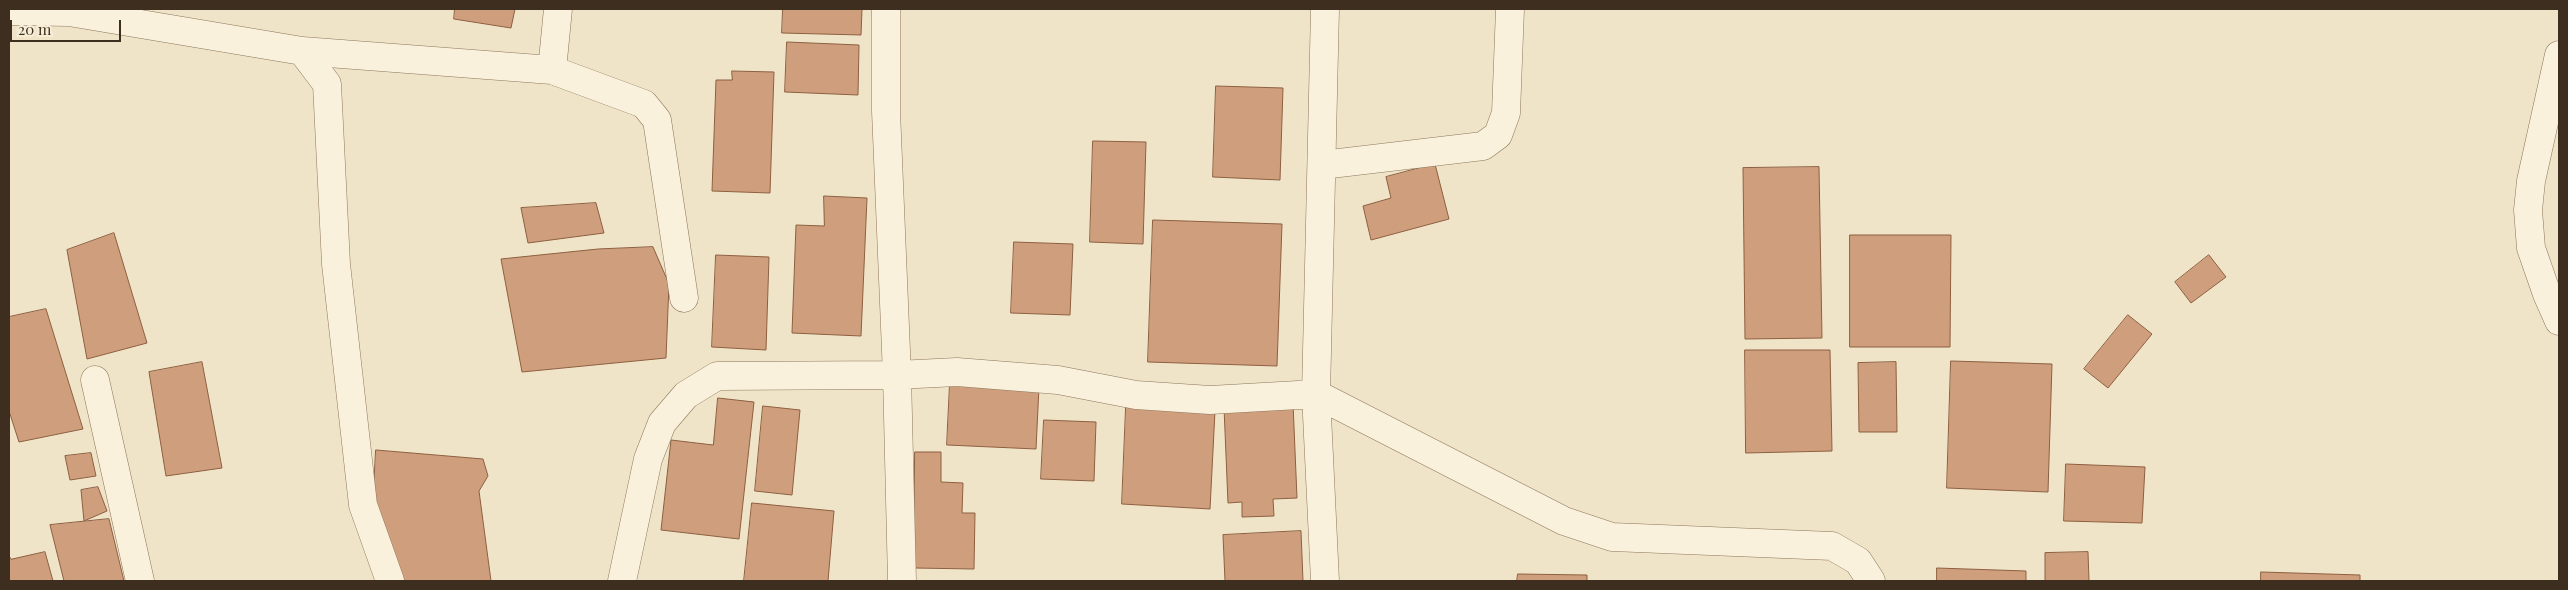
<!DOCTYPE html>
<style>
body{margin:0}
#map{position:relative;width:2568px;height:590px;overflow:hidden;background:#f0e4c8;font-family:"Playfair Display",serif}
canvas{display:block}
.frame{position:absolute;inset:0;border:10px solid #3d2e20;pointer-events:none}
.scale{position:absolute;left:10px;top:20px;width:111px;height:22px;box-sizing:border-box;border:2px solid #3d2e20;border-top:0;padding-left:6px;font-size:15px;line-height:18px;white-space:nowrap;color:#3d2e20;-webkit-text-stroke:4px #f7eed8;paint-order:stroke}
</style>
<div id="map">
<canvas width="2568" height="590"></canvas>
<div class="frame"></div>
<div class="scale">20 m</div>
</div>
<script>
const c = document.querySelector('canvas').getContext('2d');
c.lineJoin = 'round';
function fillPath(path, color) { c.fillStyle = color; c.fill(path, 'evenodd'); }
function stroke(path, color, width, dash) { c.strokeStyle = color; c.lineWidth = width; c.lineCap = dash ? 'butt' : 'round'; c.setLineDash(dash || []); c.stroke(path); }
const building = new Path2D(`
 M455,9H515L511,28L454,19Z
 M783,9H862L861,35L782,33Z
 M787,42L859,45L858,95L785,92Z
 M732,71L774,72L770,193L712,191L716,80H732Z
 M1216,86L1283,88L1280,180L1213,177Z
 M1093,141L1146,142L1143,244L1090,242Z
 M1435,164L1449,219L1371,240L1363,206L1391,198L1386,177Z
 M1819,167L1822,338L1745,339L1743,168Z
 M824,196L867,198L861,336L792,333L796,225L824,226Z
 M596,203L604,233L528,243L521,208Z
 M1153,220L1282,224L1277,366L1148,362Z
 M114,233L147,343L87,359L67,250Z
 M1850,235H1951L1950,347H1850Z
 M1014,242L1073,244L1070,315L1011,313Z
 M653,247L669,284L666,358L522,372L501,259L598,249Z
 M716,255L769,257L766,350L712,347Z
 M2209,255L2226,277L2191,303L2175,282Z
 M46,309L83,429L19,442L9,411V317Z
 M2128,315L2152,334L2108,388L2084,369Z
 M1745,350H1830L1832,451L1746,453Z
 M1951,361L2052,364L2048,492L1947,488Z
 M202,362L222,468L166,476L149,372Z
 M1896,362L1897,432H1859L1858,363Z
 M950,383L1039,387L1036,449L947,445Z
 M718,398L754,402L739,539L661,530L671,440L713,445Z
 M1293,403L1297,498L1273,499L1274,516L1242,517V502L1228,503L1224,407Z
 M763,406L800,410L792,495L755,491Z
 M1126,407L1215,411L1210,509L1122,504Z
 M1044,420L1096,422L1094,481L1041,479Z
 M376,450L483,459L488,476L479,491L491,581H401L373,502Z
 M915,452H941V482L963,483L962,513H975L974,569L914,568Z
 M91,453L96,476L70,480L65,456Z
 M2066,464L2145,467L2142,523L2064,521Z
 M98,487L107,511L84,521L81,490Z
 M752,503L834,511L828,581H744Z
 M109,519L124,581H64L50,525Z
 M1301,531L1303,581H1225L1223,535Z
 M45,552L53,581H9V556L11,559Z
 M2088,552L2089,581H2045V553Z
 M1937,568L2026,571V581H1937Z
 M2261,572L2360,575V581H2261Z
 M1518,574L1587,575V581H1517Z`);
fillPath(building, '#cf9f7d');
stroke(building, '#8d5f41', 1);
const street = new Path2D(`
 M886,9V111L897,375L902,581
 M9,11L69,12L302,51L327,84L336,264L363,505L390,581
 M302,51L552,70L558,9
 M2559,55L2531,181L2528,210L2531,248L2547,294L2559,321
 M552,70L644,104L657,120L684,298
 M1322,165L1483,146L1498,135L1506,113L1510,9
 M95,380L140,581
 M622,581L648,459L662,423L686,395L717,376L897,375L957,372L1058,380L1136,395L1210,400L1316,394L1564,521L1612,537L1832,546L1858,561L1871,581
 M1325,581L1316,394L1325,9`);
stroke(street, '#8d765c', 29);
stroke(street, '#faf1dc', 28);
</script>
